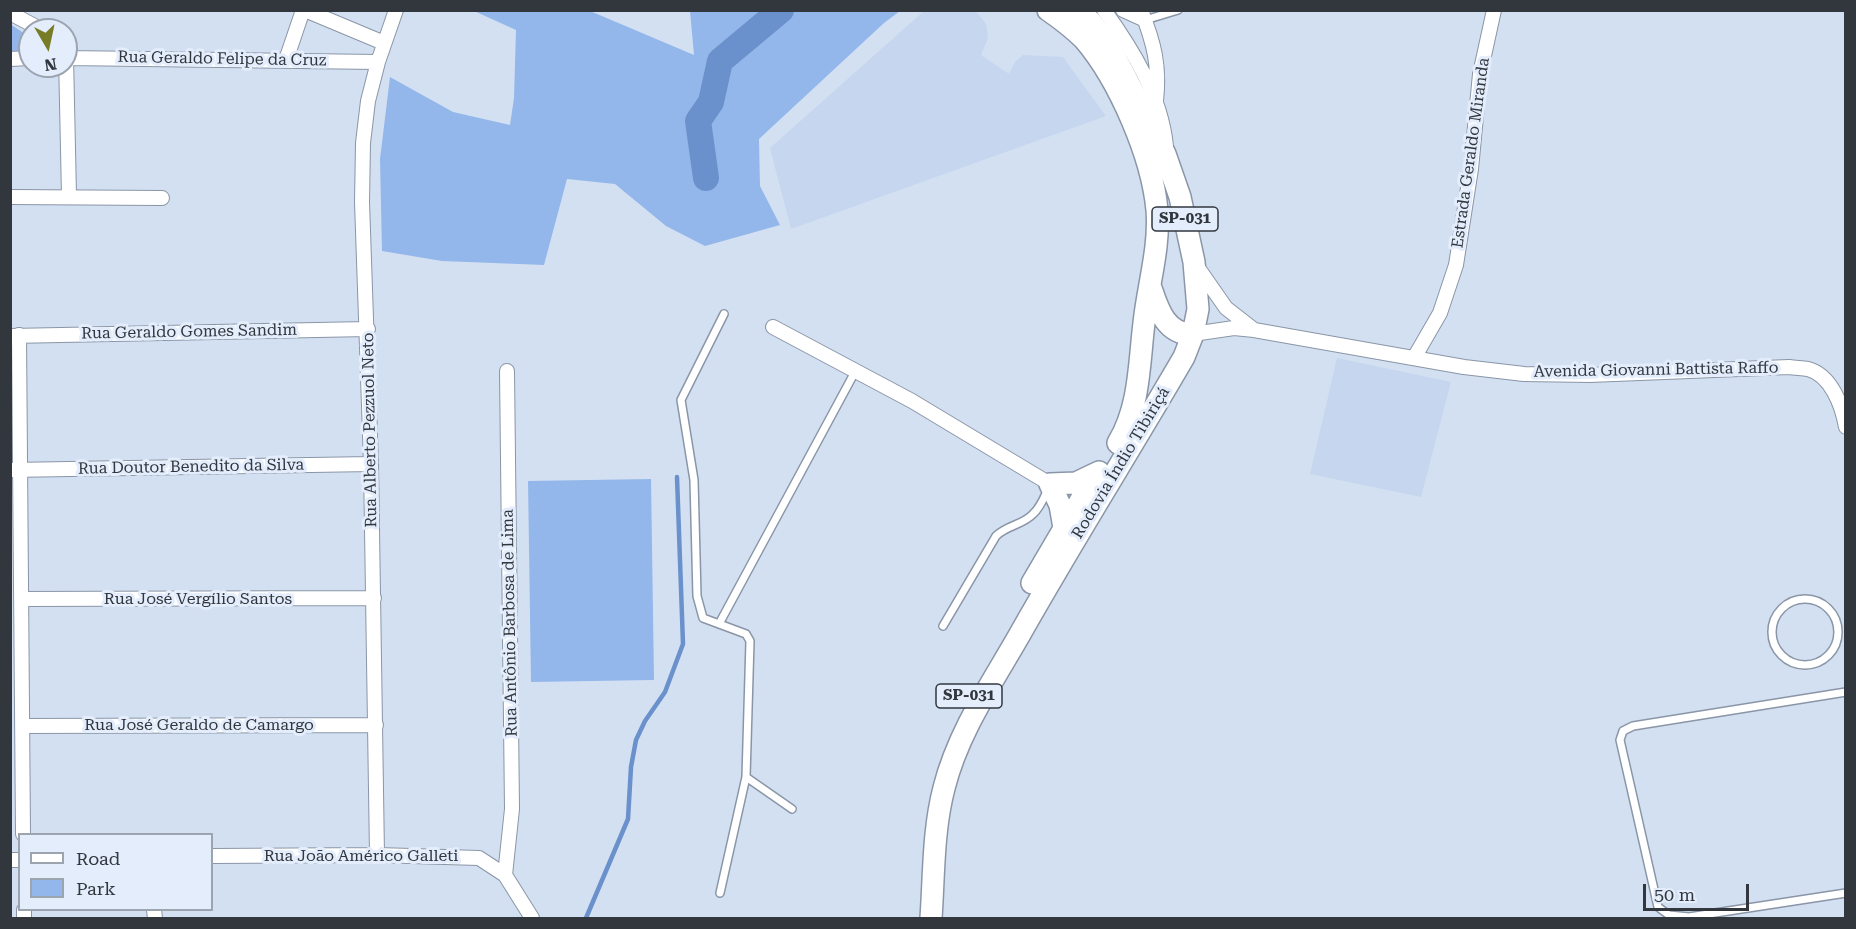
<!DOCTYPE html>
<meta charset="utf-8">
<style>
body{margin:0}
#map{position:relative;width:1856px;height:929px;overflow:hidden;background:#d3e0f2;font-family:"Roboto Serif",serif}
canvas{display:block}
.frame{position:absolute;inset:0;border:12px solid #32373e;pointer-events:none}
.legend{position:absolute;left:18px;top:833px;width:195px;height:78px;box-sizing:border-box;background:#e3edfc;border:2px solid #9ca4b0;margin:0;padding:8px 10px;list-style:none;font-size:18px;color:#32373e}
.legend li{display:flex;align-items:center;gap:12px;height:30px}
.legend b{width:30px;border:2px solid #9ca4b0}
.north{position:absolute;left:18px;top:18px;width:60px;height:60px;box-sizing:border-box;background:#e3edfc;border:2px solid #9ca4b0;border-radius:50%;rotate:171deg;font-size:16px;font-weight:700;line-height:24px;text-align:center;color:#32373e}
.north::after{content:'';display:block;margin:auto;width:21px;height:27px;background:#787c26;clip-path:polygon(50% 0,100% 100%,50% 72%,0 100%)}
.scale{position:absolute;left:1643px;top:884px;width:106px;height:27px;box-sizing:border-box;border:3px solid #32373e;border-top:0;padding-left:8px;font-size:18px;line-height:21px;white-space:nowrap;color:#32373e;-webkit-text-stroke:4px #e3edfc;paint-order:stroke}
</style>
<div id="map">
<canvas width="1856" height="929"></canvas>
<div class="frame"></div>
<ul class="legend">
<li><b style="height:8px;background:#fff"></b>Road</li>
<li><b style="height:16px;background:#93b7eb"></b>Park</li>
</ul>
<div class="north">N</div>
<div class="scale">50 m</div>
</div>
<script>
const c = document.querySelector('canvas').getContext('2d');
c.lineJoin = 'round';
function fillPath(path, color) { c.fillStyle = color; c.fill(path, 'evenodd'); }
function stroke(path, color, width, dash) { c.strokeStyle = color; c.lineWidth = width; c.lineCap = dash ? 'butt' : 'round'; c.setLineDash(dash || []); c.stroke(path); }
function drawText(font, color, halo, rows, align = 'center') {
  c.font = font + ' "Roboto Serif",serif'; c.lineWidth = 6; c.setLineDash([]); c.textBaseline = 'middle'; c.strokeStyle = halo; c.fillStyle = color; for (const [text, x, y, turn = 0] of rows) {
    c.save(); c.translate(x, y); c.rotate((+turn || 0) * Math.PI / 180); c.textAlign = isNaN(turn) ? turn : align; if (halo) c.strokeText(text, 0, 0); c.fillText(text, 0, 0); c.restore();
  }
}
fillPath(new Path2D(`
 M925,10L976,11L986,24L988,38L981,55L1009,74L1015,62L1023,55L1063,57L1106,116L791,229L770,148Z
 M1337,358L1451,382L1421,497L1310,474Z`), '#c6d6ef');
fillPath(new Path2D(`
 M474,11H590L694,55L690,11H900L884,23L759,139L760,186L780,225L705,246L666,226L615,184L567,179L544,265L442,261L382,251L380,159L390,77L453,112L510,125L514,98L516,30Z
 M10,24L30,37V52H11Z
 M651,479L654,680L531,682L528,481Z`), '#93b7eb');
stroke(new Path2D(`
 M586,918L628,819L631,767L636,740L645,721L665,692L683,644L677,477`), '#6a91cb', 4.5);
stroke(new Path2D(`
 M706,178L698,121L711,102L720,61L781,10`), '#6a91cb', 26);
const service = new Path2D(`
 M1145,20L1178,10
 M724,314L681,400L694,480L697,596L703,618L746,634L750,641L746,777L792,809
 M1772 632a33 33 0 1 1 66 0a33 33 0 1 1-66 0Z
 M719,624L856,370
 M943,626L996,536C1007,525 1023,525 1033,514C1040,508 1044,498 1048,489
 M1846,692L1633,726L1623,731L1620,740L1658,907L1669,915L1689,917L1846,893
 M720,893L746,777`);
const minor = new Path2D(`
 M305,10L384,43
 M1104,10C1133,50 1161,96 1166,146
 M1123,10L1145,20
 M1141,10C1154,43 1160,66 1156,101
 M10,13L42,30
 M66,56L69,196
 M66,58L378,62
 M10,59L30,58
 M286,60L303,10
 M10,197L162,198
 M1196,265L1226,308L1253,329
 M773,327L912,401L1050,484
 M1193,334L1234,328L1254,330L1464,367L1524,374L1590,375L1789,367C1795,368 1802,368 1808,369C1831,375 1842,405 1846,427
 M19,335L23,834
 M10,336L368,329
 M1414,358L1440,313L1456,265L1471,169L1480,74L1494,10
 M10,470L371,464
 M21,599L374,598
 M22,726L376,725
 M377,855L371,464L362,202L363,143L368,101L378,62L396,10
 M212,856L377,855L479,858L505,875L532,918
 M10,860H20
 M505,875L512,809L507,371
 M24,910V918
 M154,910L155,918`);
const trunk = new Path2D(`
 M1048,10C1061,19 1073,28 1084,39C1119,80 1152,156 1157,210C1160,248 1148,285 1144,323C1139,363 1140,407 1118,443
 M1151,288C1158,309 1166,335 1193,334
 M1064,528L1060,505L1050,484L1076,483L1099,472
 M1032,583L1089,486
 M931,918C934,875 933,830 944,788C958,732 992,683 1020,634C1073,540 1130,450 1184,357L1193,334L1198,309L1194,262L1180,197L1165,154L1123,72L1108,44L1091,22L1078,10`);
stroke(service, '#8a96a7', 10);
stroke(minor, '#8a96a7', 16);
stroke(trunk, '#8a96a7', 24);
stroke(service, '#fff', 7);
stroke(minor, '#fff', 14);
stroke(trunk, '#fff', 21);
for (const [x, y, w] of [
 [1185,219,66],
 [969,696,66]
]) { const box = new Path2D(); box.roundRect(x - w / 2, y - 12, w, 24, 4.5); c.fillStyle = '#e3edfc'; c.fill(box); stroke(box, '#32373e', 1.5); }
drawText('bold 15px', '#32373e', null, [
 ["SP-031",1185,219],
 ["SP-031",969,696]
]);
drawText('16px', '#32373e', '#e3edfc', [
 ["Rua Geraldo Felipe da Cruz",222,59,1],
 ["Estrada Geraldo Miranda",1471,153,-82],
 ["Rua Geraldo Gomes Sandim",189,332,-1],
 ["Avenida Giovanni Battista Raffo",1656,370,-1],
 ["Rua Alberto Pezzuol Neto",370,430,-91],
 ["Rodovia Índio Tibiriçá",1121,463,-59],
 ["Rua Doutor Benedito da Silva",191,467,-1],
 ["Rua José Vergílio Santos",198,599],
 ["Rua Antônio Barbosa de Lima",510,623,-91],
 ["Rua José Geraldo de Camargo",199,725],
 ["Rua João Américo Galleti",361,856]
]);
</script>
